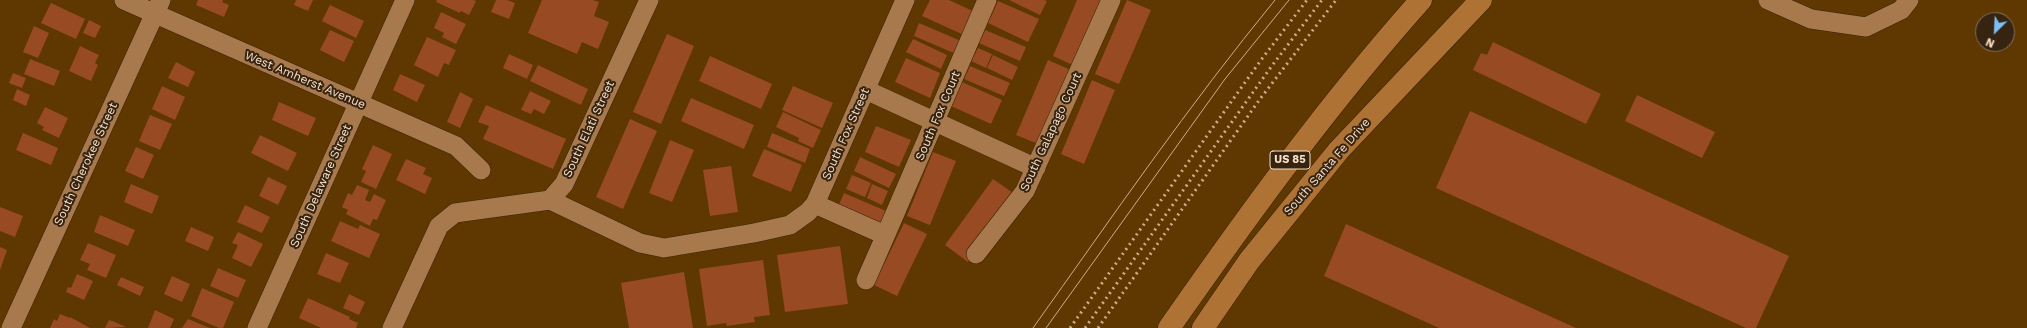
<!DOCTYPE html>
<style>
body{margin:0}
#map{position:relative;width:2027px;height:328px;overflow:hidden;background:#5f3701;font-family:"Work Sans",sans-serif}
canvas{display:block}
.north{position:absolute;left:1975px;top:12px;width:40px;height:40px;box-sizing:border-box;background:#362411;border:1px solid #846f5a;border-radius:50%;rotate:204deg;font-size:11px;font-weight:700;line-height:16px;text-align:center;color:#f8dfc7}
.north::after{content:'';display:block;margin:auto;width:14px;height:18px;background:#7abff8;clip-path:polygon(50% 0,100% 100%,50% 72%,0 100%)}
</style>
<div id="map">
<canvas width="2027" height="328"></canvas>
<div class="north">N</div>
</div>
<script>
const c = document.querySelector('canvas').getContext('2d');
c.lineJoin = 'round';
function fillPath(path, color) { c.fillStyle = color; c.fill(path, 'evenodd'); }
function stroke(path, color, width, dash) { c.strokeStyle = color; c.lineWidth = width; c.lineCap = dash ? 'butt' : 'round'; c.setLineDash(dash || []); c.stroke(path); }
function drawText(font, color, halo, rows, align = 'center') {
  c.font = font + ' "Work Sans",sans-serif'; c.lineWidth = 4; c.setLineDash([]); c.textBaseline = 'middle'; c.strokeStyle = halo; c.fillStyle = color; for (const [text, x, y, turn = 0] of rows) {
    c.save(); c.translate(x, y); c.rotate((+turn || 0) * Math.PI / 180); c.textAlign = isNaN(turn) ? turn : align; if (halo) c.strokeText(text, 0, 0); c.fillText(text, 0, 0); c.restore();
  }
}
fillPath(new Path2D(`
 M198,0H223L222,2L229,5L224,17L196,5Z
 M296,0H313L308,11L294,5Z
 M437,0H473L476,1L469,15L461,11L460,13L436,2Z
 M496,0H507L515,3L509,19L491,12Z
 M542,0H593L599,2L594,16L609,22L598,49L582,42L577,54L528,33Z
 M930,0H949L975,12L964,35L922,16Z
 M1009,0H1044L1047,1L1040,15Z
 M1077,0H1104L1075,66L1053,56Z
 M1127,0L1151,10L1119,84L1095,74Z
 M998,1L1039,19L1028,42L988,23Z
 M51,3L85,19L76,39L41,23Z
 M330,5L364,21L356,38L322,21Z
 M441,12L466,24L456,44L442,37L444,33L434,28Z
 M89,20L101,26L95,38L83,33Z
 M919,23L961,41L956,54L914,36Z
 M34,26L49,33L38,58L23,52Z
 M330,30L354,41L344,62L320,50Z
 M985,30L1026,47L1020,61L979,43Z
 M667,34L694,46L661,124L633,112Z
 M427,37L456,50L449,65L444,63L438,77L414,65Z
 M913,39L947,55L941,69L906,52Z
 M1493,42L1601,94L1586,124L1473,70L1481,53L1487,55Z
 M80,46L99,55L95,63L98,65L91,81L69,71Z
 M978,48L992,54L986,68L971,61Z
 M509,54L533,65L527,79L503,68Z
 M993,55L1018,67L1012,80L987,68Z
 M710,56L772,84L761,109L699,81Z
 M906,58L940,73L930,98L895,82Z
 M30,59L60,71L54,86L24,74Z
 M1048,60L1073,71L1041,145L1016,135Z
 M176,62L195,72L188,87L168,78Z
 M538,65L588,89L581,105L530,81Z
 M970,66L1010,83L1004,96L964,79Z
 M13,73L26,78L22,88L9,83Z
 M400,74L425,85L417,102L393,90Z
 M1092,80L1115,90L1084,164L1061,154Z
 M962,82L1002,100L991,124L951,106Z
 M162,86L185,97L175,120L152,109Z
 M793,86L833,103L822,128L782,110Z
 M17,89L30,95L26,106L13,100Z
 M530,91L551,101L544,114L534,109L531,114L521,110Z
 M460,92L473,99L460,128L447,122Z
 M1637,95L1715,132L1702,158L1625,121Z
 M691,98L754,125L744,149L681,121Z
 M279,102L316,118L308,136L272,120Z
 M486,105L566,139L553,169L483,139L489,126L478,122Z
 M45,107L68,118L59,138L42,130L44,127L37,123Z
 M1470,111L1789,256L1756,328H1746L1436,188Z
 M783,112L821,130L813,148L798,141L799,138L776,127Z
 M150,115L172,124L160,150L139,141Z
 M630,119L657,131L623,209L596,197Z
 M876,126L911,140L899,167L865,152Z
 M23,133L58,148L51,165L16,150Z
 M772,133L810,149L805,163L767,147Z
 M260,135L297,153L288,171L251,153Z
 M670,140L694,150L672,202L649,193Z
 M373,145L392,154L376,189L361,182L366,171L362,169Z
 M136,147L154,155L143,179L125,171Z
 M764,149L802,165L791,192L752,176Z
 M933,152L956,161L930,225L907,216Z
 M860,157L896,174L889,188L854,171Z
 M406,159L426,168L423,174L432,178L425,194L396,180Z
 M731,166L738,212L710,216L703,170Z
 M852,175L871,183L865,197L846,189Z
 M268,177L287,186L278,205L259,196Z
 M993,179L1016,195L968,262L945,245Z
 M131,184L159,196L152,214L124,202Z
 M872,184L888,191L882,205L867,198Z
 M357,185L369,190L365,200L370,202L374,194L386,200L377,220L373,219L370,226L346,214L348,210L342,207L348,193L352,195Z
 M844,193L886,211L880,225L838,207Z
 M245,205L270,217L262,233L237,222Z
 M0,207L23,216L15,237L0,231Z
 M100,215L135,230L128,246L94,232Z
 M340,221L358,229L360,225L380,234L369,258L331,241Z
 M904,223L927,234L897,296L874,285Z
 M1346,224L1576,328H1439L1324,276Z
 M191,227L214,237L208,251L185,241Z
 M238,232L263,244L251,267L232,258L238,245L232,243Z
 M88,243L116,255L106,278L87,270L90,264L80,260Z
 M840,246L848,304L785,312L777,255Z
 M0,247L7,250L0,270Z
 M326,253L349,263L340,283L317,274Z
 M763,260L770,315L754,317L755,322L727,326L726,323L707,326L699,269Z
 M218,268L246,280L238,298L210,286Z
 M684,272L693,328H629L621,283Z
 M77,274L93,281L84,300L66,292L68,287L71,288Z
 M172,276L190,284L182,302L164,294Z
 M121,277L144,287L140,296L117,285Z
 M202,288L234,302L223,328H219L191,316Z
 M349,294L365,302L359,315L343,308Z
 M308,298L350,317L349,319L358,323L356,328H321L299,318Z
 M155,310L174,319L170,328H148Z
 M60,314L70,318V317L90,328H50L54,319L57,321Z
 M188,319L210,328H182Z
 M109,320L115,322L126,327L105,328Z`), '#984a23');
const minor = new Path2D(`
 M124,0L456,146L481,170
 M1768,0L1811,19L1866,27L1901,10L1909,0
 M866,90L1036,168
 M550,200L640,243L664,248L754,233L790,225L808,212L815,204L905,0
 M815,204L878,232H887L987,0
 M976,254L1025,191L1111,0
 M866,280L887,232
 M11,328L161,0
 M257,328L405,0
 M392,328L439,226L455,213L550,200L564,184L649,0`);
const highway = new Path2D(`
 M1169,328C1248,215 1329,103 1421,0
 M1203,328L1249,261L1339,150L1481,0`);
stroke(minor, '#39220a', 20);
stroke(highway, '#39220a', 23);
stroke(minor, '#a7794c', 19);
stroke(highway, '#ae7334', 22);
stroke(new Path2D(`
 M1033,328C1112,217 1189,105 1275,0
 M1046,328L1225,79L1289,0`), '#cbae8d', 1);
stroke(new Path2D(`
 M1070,328L1261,60L1307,0
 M1085,328L1271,67L1322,0
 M1098,328L1260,99L1336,0`), '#cbae8d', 3, [2, 4]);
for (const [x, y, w] of [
 [1290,160,40]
]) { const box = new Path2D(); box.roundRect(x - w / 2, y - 9, w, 18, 3); c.fillStyle = '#362411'; c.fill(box); stroke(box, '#f8dfc7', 1); }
drawText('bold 11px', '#f8dfc7', null, [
 ["US 85",1290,160]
]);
drawText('12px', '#f8dfc7', '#362411', [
 ["West Amherst Avenue",305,80,23],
 ["South Fox Court",938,116,-67],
 ["South Elati Street",589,129,-65],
 ["South Galapago Court",1051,132,-65],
 ["South Fox Street",846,134,-66],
 ["South Cherokee Street",86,164,-65],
 ["South Santa Fe Drive",1327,167,-49],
 ["South Delaware Street",321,186,-66]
]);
</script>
